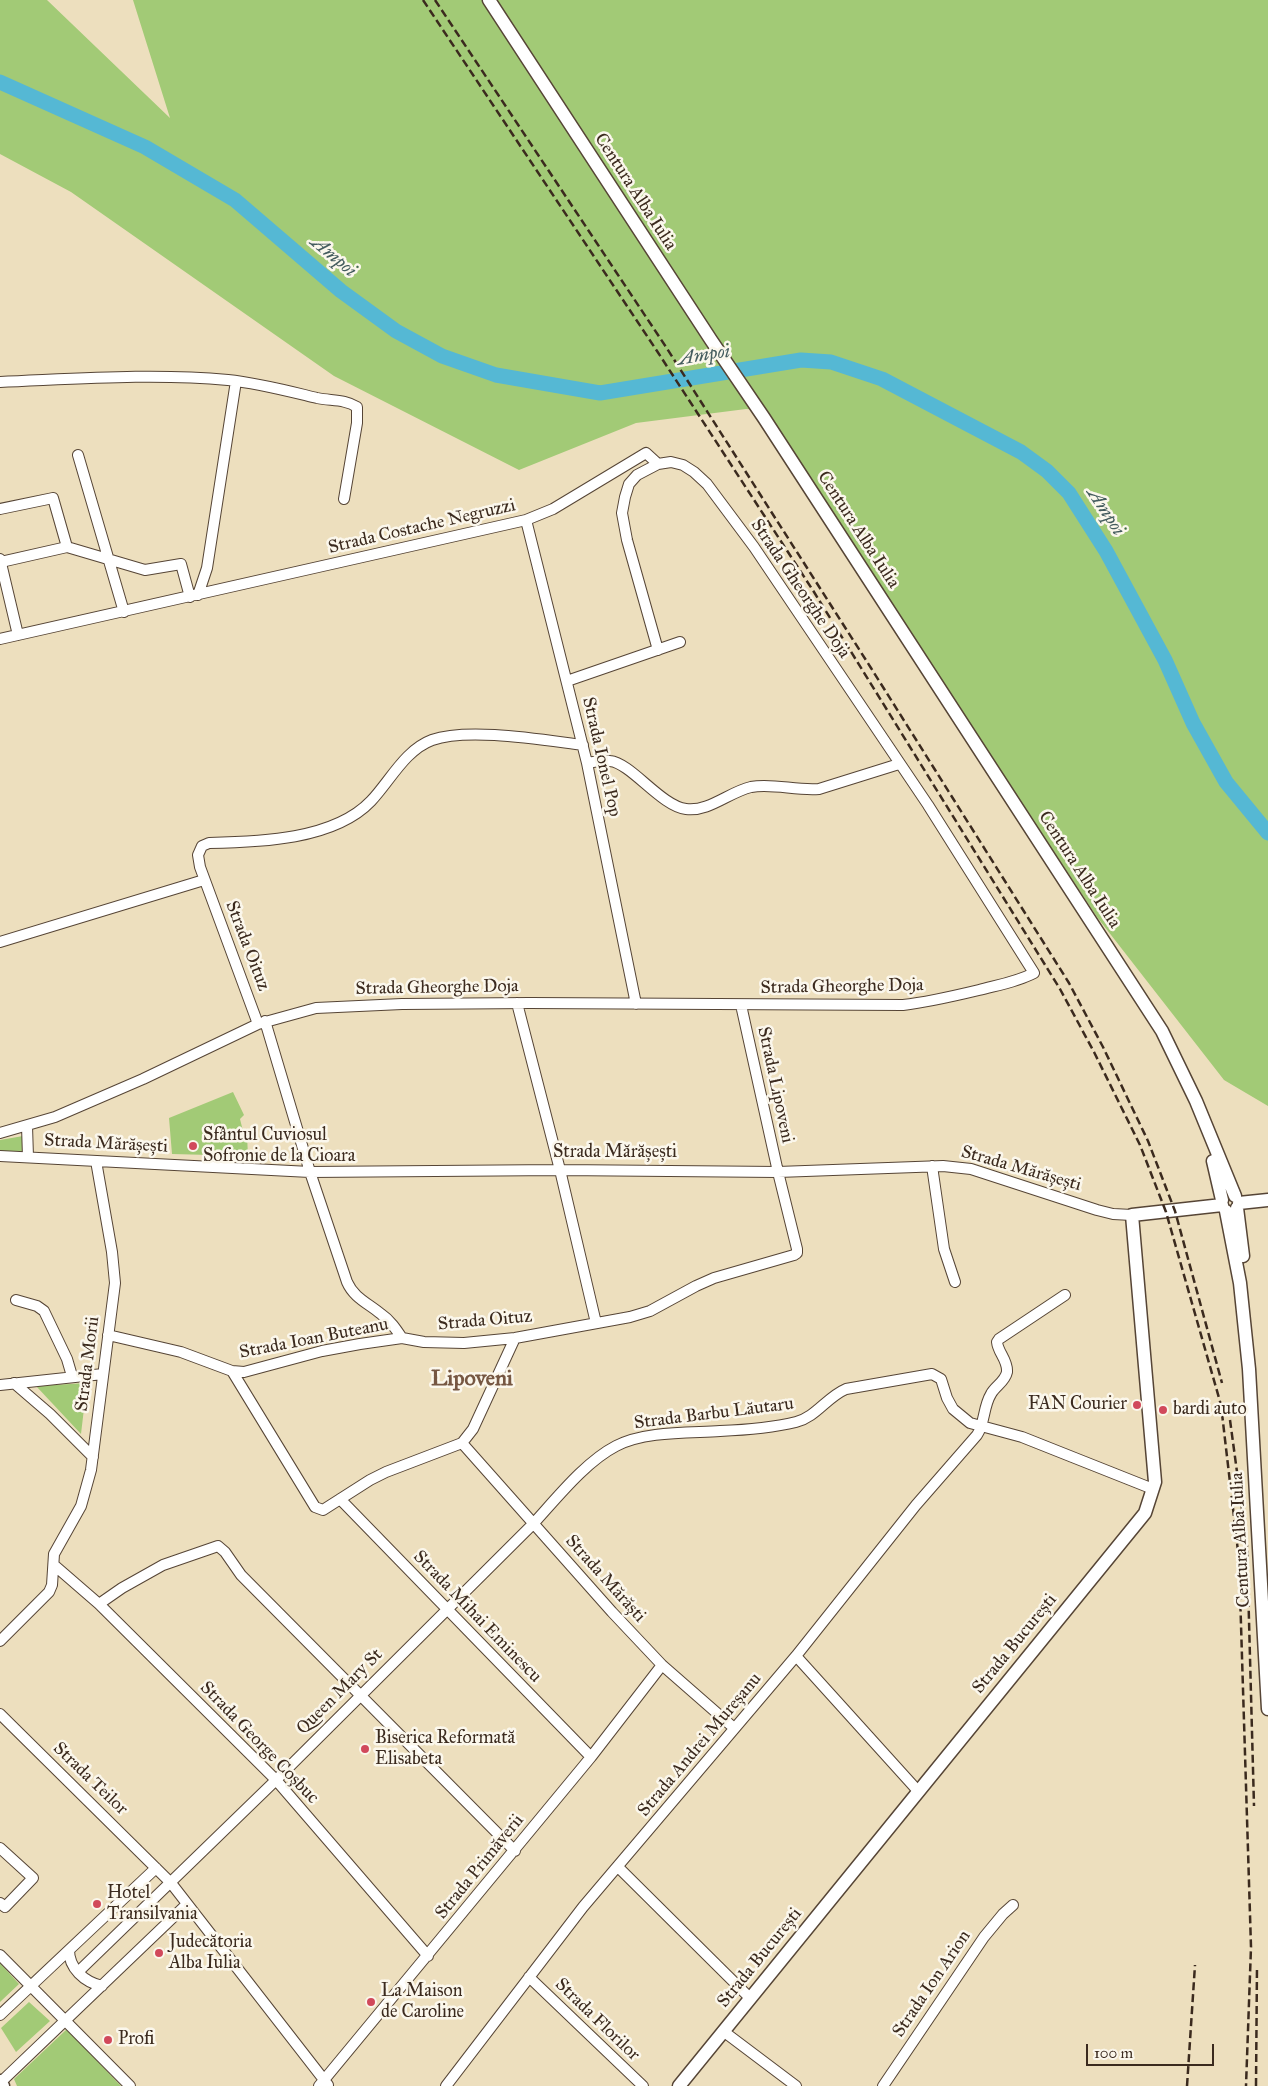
<!DOCTYPE html>
<meta charset="utf-8">
<style>
body{margin:0}
#map{position:relative;width:1268px;height:2086px;overflow:hidden;background:#eddfbe;font-family:"IM FELL Great Primer",serif}
canvas{display:block}
.scale{position:absolute;left:1086px;top:2044px;width:128px;height:22px;box-sizing:border-box;border:2px solid #3b2a1e;border-top:0;padding-left:6px;font-size:15px;line-height:18px;white-space:nowrap;color:#3b2a1e;-webkit-text-stroke:4px #fbf7ec;paint-order:stroke}
</style>
<div id="map">
<canvas width="1268" height="2086"></canvas>
<div class="scale">100 m</div>
</div>
<script>
const c = document.querySelector('canvas').getContext('2d');
c.lineJoin = 'round';
function fillPath(path, color) { c.fillStyle = color; c.fill(path, 'evenodd'); }
function stroke(path, color, width, dash) { c.strokeStyle = color; c.lineWidth = width; c.lineCap = dash ? 'butt' : 'round'; c.setLineDash(dash || []); c.stroke(path); }
function drawText(font, color, halo, rows, align = 'center') {
  c.font = font + ' "IM FELL Great Primer",serif'; c.lineWidth = 5; c.setLineDash([]); c.textBaseline = 'middle'; c.strokeStyle = halo; c.fillStyle = color; for (const [text, x, y, turn = 0] of rows) {
    c.save(); c.translate(x, y); c.rotate((+turn || 0) * Math.PI / 180); c.textAlign = isNaN(turn) ? turn : align; if (halo) c.strokeText(text, 0, 0); c.fillText(text, 0, 0); c.restore();
  }
}
fillPath(new Path2D(`
 M0,0H47L170,118L133,0H1268V1106L1224,1080L1097,917L889,602L767,410L746,409L636,423L519,470L334,376L71,192L0,154Z
 M233,1092L244,1115L240,1119L243,1131L247,1135L248,1156L172,1154L169,1118Z
 M23,1136L25,1151H0V1140Z
 M87,1383L81,1434L36,1386Z
 M0,1963L19,1984L0,2002Z
 M29,2002L50,2021L16,2052L1,2028Z
 M67,2029L121,2086H17L14,2079Z`), '#a2ca76');
stroke(new Path2D(`
 M0,82L145,147L235,200L341,291L396,331L442,356L496,375L600,393L801,360L831,362L882,379L1021,452L1047,471L1069,493L1106,551L1165,660L1193,723L1226,782L1268,833`), '#55b8d4', 15);
const minor = new Path2D(`
 M0,382C76,379 152,373 228,380C258,383 288,391 317,398C331,401 345,399 357,407V423L344,499
 M78,455L124,612
 M0,509L53,498L67,547L145,570L181,564L190,597
 M526,520L587,763L636,1004
 M0,559L18,635
 M1,562L67,547
 M198,595L207,568L236,381
 M0,639L526,520L553,509L646,453L658,464
 M567,681L680,642
 M587,763C594,762 602,760 610,761C631,763 661,806 686,809C709,812 729,792 751,787C773,783 796,791 819,789L899,764
 M0,942L204,880
 M517,1003L560,1170L596,1323
 M265,1021L310,1172L347,1282C354,1298 368,1303 381,1314C390,1320 396,1329 402,1338
 M258,1024L200,867L198,855L202,846L209,843C259,842 334,840 371,801C390,781 405,750 432,740C468,727 543,740 583,745
 M27,1126L28,1157
 M0,1133L55,1117L143,1079L258,1024L316,1008L402,1004L530,1003L903,1005C929,1002 954,996 979,990C998,985 1017,982 1034,973L928,805L754,547L707,484L694,472L683,465L671,462L658,464L637,475L629,484L625,497L622,513L627,540L658,650
 M0,1156L310,1172L560,1170L778,1172L943,1166L971,1169L1097,1210L1113,1214L1132,1215
 M932,1166L944,1249L955,1282
 M16,1300L37,1306L44,1311L67,1359L72,1376
 M108,1335L181,1352L232,1371L244,1372L322,1351L360,1344L402,1338L424,1342L464,1343L515,1338L630,1317L650,1311L696,1286L714,1278L794,1255L797,1253V1249L778,1172L741,1005
 M232,1371L315,1507L323,1510L370,1480L386,1472L462,1443L473,1429L515,1338
 M14,1383L50,1414L93,1457
 M0,1385L103,1374
 M462,1443L612,1612L662,1665L734,1728
 M340,1499L591,1757
 M54,1565L99,1604L276,1780L428,1956
 M99,1604L122,1588L163,1565L218,1546L225,1552L241,1575L515,1851
 M0,1641L49,1592L52,1585L54,1554L81,1506L91,1470L115,1283L112,1252L96,1161
 M796,1656L918,1791
 M0,1714L171,1883L328,2085
 M0,1848L33,1878L5,1907L0,1903
 M618,1867L750,1998
 M69,1950C69,1968 84,1982 102,1986
 M0,1955L130,2086
 M78,1972L276,1780L533,1524C556,1499 585,1462 616,1446C644,1431 689,1433 720,1431C745,1430 771,1428 796,1422C816,1417 827,1397 846,1389L932,1374L941,1379L947,1398L953,1409L970,1423L1022,1437L1153,1489
 M529,1977L643,2086
 M0,2015L156,1868
 M723,2031L796,2086
 M1,2082L187,1904
 M319,2086L591,1757L662,1665
 M446,2086L583,1907L796,1656L916,1505L977,1435C985,1423 983,1407 991,1394C995,1386 1005,1382 1007,1372C1008,1360 998,1353 997,1342L999,1339L1065,1295
 M883,2086L984,1937L1003,1914L1013,1905`);
const major = new Path2D(`
 M489,0L711,340L764,418L1162,1031L1196,1101L1235,1196
 M1213,1161L1222,1200
 M1239,1203L1268,1200
 M1237,1208L1243,1256
 M1226,1211L1240,1283L1249,1369L1268,1709
 M0,2081L3,2086
 M679,2086L1145,1513L1155,1482L1132,1215L1222,1205`);
stroke(minor, '#564536', 12);
stroke(major, '#564536', 15);
stroke(minor, '#fff', 10);
stroke(major, '#fff', 12);
stroke(new Path2D(`
 M423,0L657,351L814,592L1060,989L1094,1052L1140,1145L1166,1212L1221,1405L1239,1560L1251,1947L1246,2086
 M435,0L666,347L871,668L1069,983L1103,1047L1148,1141L1175,1211L1222,1383
 M1230,1420L1247,1546L1254,1806
 M1187,2086L1195,1965
 M1256,2086L1257,1966`), '#3b2a1e', 2.5, [8, 4]);
for (const [x, y, r, color] of [
 [193,1146,5,"#d1495b"],
 [1137,1405,5,"#d1495b"],
 [1163,1410,5,"#d1495b"],
 [365,1749,5,"#d1495b"],
 [97,1904,5,"#d1495b"],
 [159,1953,5,"#d1495b"],
 [371,2002,5,"#d1495b"],
 [108,2040,5,"#d1495b"]
]) { const dot = new Path2D(); dot.arc(x, y, r, 0, 2 * Math.PI); c.fillStyle = color; c.fill(dot); stroke(dot, '#fbf7ec', 2); }
drawText('18px', '#3b2a1e', '#fbf7ec', [
 ["Centura Alba Iulia",635,192,57],
 ["Strada Costache Negruzzi",422,527,-13],
 ["Centura Alba Iulia",858,530,57],
 ["Strada Gheorghe Doja",800,589,56],
 ["Strada Ionel Pop",601,757,77],
 ["Centura Alba Iulia",1079,870,57],
 ["Strada Oituz",247,946,69],
 ["Strada Gheorghe Doja",842,987,-1],
 ["Strada Gheorghe Doja",437,988,-1],
 ["Strada Lipoveni",775,1085,78],
 ["Strada Mărășești",106,1144,3],
 ["Strada Mărășești",615,1153],
 ["Strada Mărășești",1021,1169,16],
 ["Strada Oituz",485,1321,-5],
 ["Strada Ioan Buteanu",314,1339,-11],
 ["Strada Morii",88,1364,-83],
 ["Strada Barbu Lăutaru",714,1414,-7],
 ["Centura Alba Iulia",1241,1540,-93],
 ["Strada Mărăști",605,1579,48],
 ["Strada Mihai Eminescu",477,1617,46],
 ["Strada București",1015,1644,-51],
 ["Queen Mary St",340,1692,-45],
 ["Strada George Coșbuc",259,1743,46],
 ["Strada Andrei Mureșanu",700,1745,-50],
 ["Strada Teilor",90,1779,44],
 ["Strada Primăverii",480,1867,-51],
 ["Strada București",760,1958,-51],
 ["Strada Ion Arion",932,1984,-56],
 ["Strada Florilor",597,2020,44]
]);
drawText('18px', '#3b2a1e', '#fbf7ec', [
 ["Sfântul Cuviosul",203,1136],
 ["Sofronie de la Cioara",203,1157],
 ["FAN Courier",1127,1405,"right"],
 ["bardi auto",1173,1410],
 ["Biserica Reformată",375,1739],
 ["Elisabeta",375,1760],
 ["Hotel",107,1894],
 ["Transilvania",107,1915],
 ["Judecătoria",169,1943],
 ["Alba Iulia",169,1964],
 ["La Maison",381,1992],
 ["de Caroline",381,2013],
 ["Profi",118,2040]
], 'left');
drawText('italic 19px', '#445c5e', '#fbf7ec', [
 ["Ampoi",333,257,40],
 ["Ampoi",704,356,-9],
 ["Ampoi",1105,512,57]
]);
drawText('bold 22px', '#765742', '#fbf7ec', [
 ["Lipoveni",472,1380]
]);
</script>
